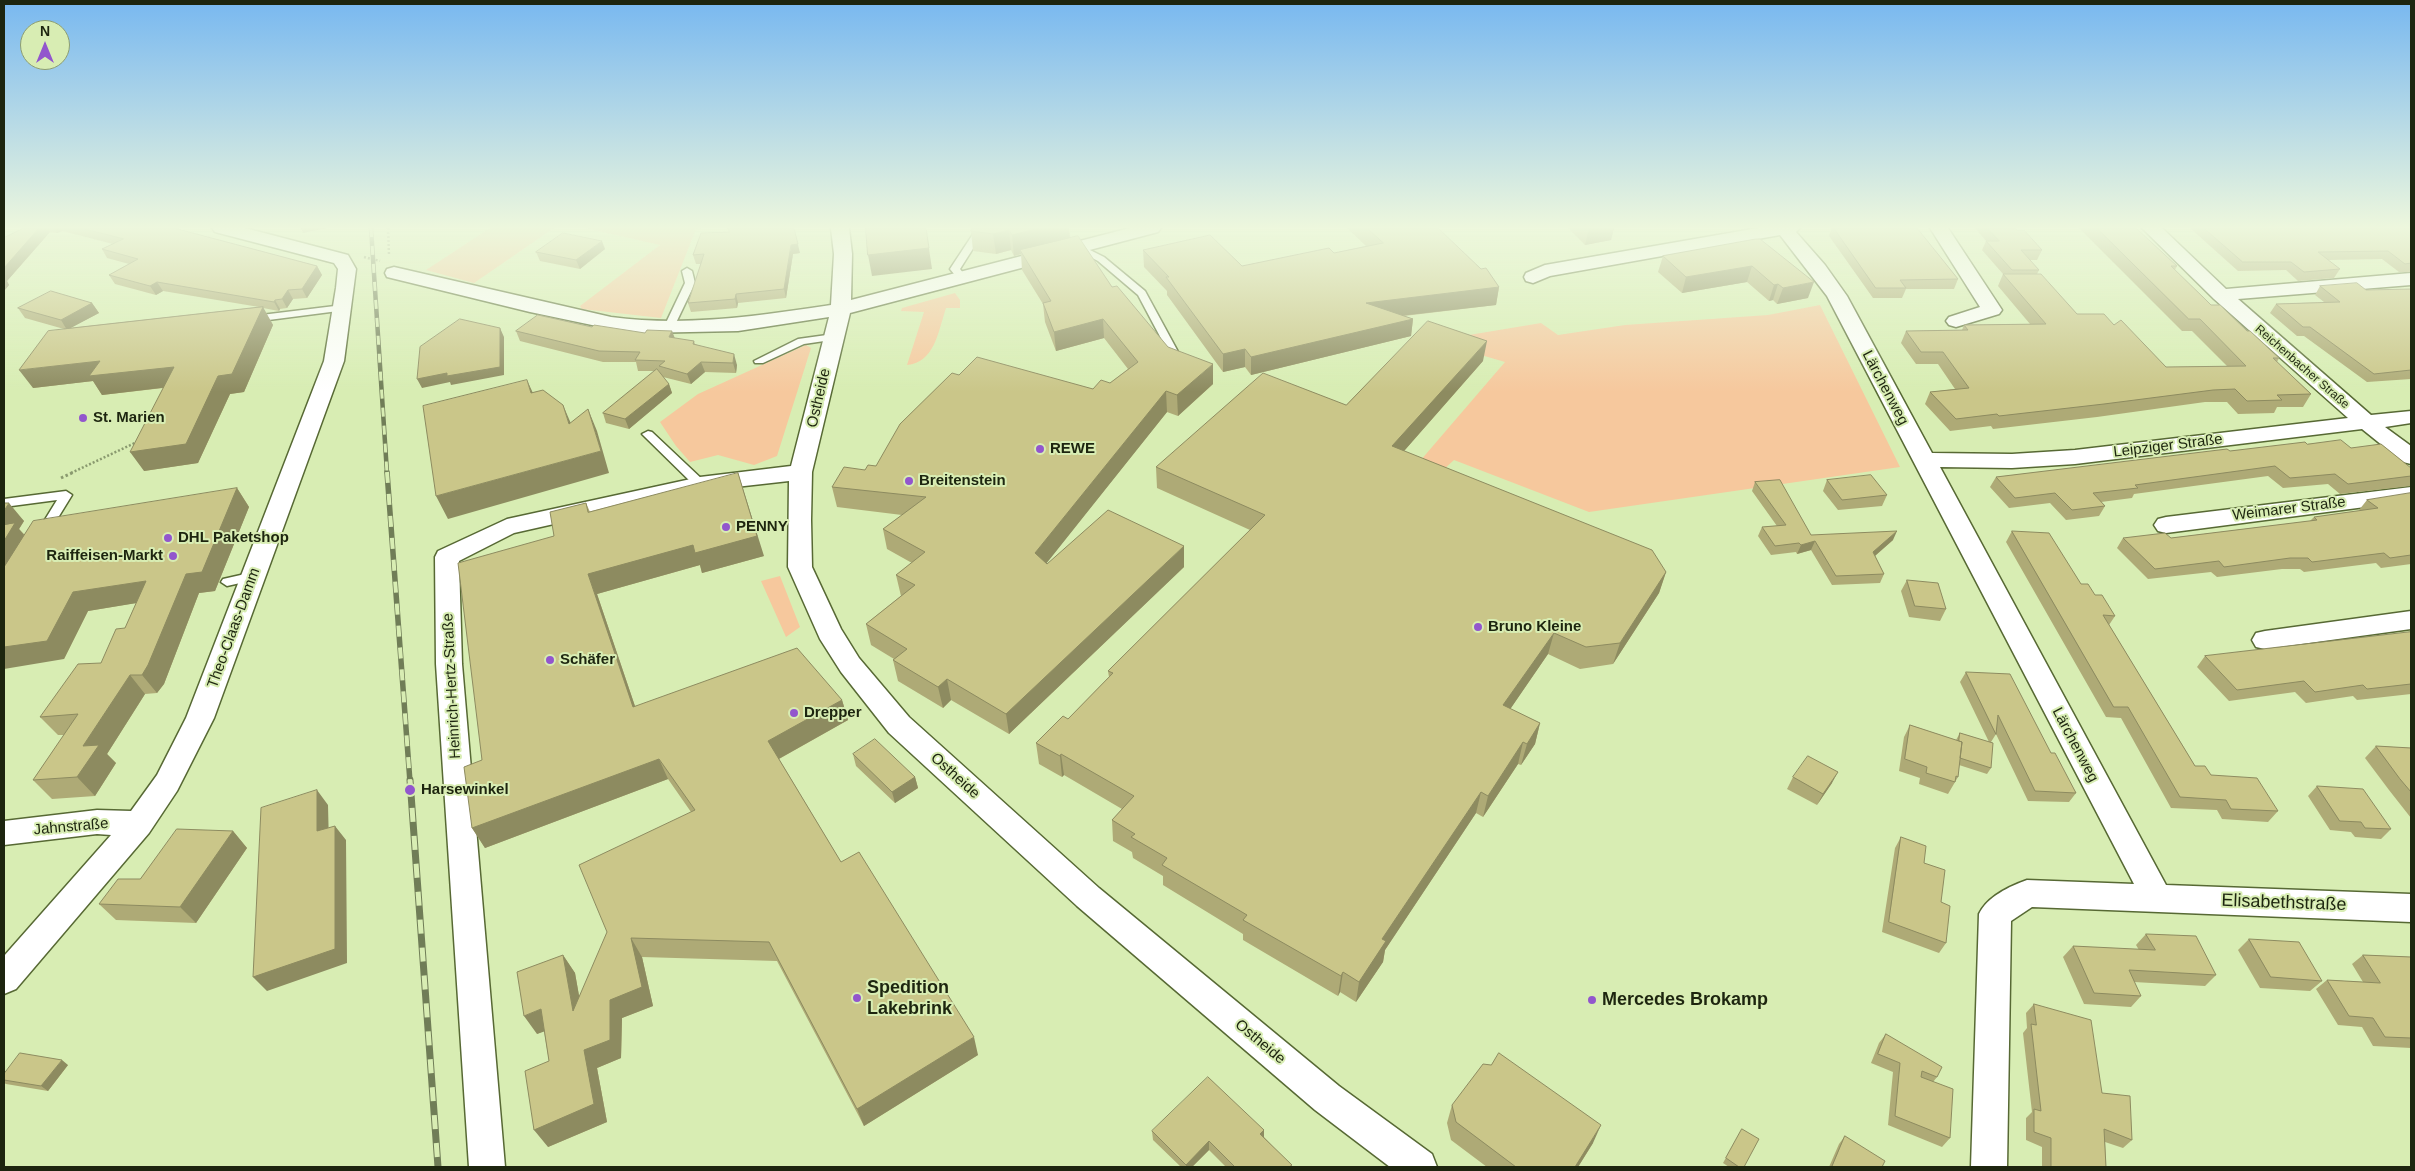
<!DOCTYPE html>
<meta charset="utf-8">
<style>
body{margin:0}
#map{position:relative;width:2415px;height:1171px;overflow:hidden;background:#d8edb3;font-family:Helvetica,sans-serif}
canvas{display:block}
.frame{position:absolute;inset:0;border:5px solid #1d250f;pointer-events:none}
.north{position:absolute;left:20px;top:20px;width:50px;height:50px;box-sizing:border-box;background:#d8edb3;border:1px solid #8d9d71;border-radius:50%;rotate:0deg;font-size:14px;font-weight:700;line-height:20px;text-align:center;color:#1d250f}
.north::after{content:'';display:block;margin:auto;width:18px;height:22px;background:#9256cd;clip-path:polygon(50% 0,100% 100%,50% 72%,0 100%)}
</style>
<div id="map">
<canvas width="2415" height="1171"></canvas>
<div class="frame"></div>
<div class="north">N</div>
</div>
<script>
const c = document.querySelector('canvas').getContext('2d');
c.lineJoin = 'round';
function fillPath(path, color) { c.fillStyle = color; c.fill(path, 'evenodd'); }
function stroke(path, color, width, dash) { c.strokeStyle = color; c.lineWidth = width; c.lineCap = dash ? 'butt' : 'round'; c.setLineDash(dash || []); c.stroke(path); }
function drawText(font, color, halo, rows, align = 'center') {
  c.font = font + ' Helvetica,sans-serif'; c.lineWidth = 4; c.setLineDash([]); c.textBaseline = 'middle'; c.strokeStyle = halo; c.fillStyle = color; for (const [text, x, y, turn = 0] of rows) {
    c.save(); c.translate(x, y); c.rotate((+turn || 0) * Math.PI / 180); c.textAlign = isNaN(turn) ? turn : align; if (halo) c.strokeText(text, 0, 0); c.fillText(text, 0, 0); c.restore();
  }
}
fillPath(new Path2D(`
 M490,228H554L474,283L426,270Z
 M585,228H702L696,229L661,318L582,309L580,306L660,245Z
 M955,293L960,300V308H946C938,332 935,362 907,365L924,312L901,311L902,308Z
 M1820,305L1900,467L1589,512L1454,460L1442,471L1420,461L1505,362L1433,341L1541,323L1558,335L1625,325L1768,315Z
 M806,345L811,348L777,456L754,465L718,455L690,462L676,446L660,422L698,394Z
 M780,576L800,627L786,637L761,581Z`), '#f6c89d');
const lane = new Path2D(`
 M977,228H986L960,269L967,278L962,281L959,280L950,269Z
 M1080,245L1104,257L1145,291L1183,361L1182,363H1174L1173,361L1138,295L1098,261L1077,250V246Z
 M687,268L692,271L695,283L674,327L669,330L665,329L664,327L685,283L682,271Z
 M343,305L348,308L346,310L253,322L248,319L253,316Z
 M834,334L838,335V339L804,344L763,363H755L754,361L798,339Z
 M648,431L652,432L704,481L706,484L704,487H696L644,436L642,434Z
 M66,491L72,495L48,534L44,535L38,531L57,500L4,507V499Z
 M254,572L260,576L258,579L227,586L221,582L223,579Z`);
const street = new Path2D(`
 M212,228H245L348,255L356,269L344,361L214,718L177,791L149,833L16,989L4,994V956L111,835L97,834L4,845V821L97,810L131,811L157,775L186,718L324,361L336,288L338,269L334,263L215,232Z
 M831,228H849L852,254L851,300L1130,228H1161L1158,232L850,313L812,472L811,520L812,567L841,629L859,658L909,717L1099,888L1339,1086L1432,1154L1437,1167H1390L1315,1110L1077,906L889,733L841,672L820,639L788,567L789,481L700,491L514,533L459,561L462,664L505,1167H469L436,664L435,557L438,551L507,519L700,477L791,466L829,317L738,331L642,333L611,329L530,312L387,277L385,273L387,269L394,267L611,317C686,327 757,316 831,305L834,254Z
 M1758,228H1800L1796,232L1825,265L1847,296L1932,453L2012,454L2075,450L2348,418L2214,299L2142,228H2162L2226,289L2411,273V285L2238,299L2371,415L2411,411V423L2385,427L2411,446V464L2403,462L2362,429L2075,464L2012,468L1940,467L2166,885L2411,894V922L2032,907L2011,921L2007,1167H1971L1979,914C1987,897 2010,886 2027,880L2134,884L1827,296L1780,235L1550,276L1533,283L1526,281L1524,277L1526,273L1545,265Z
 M1930,228H1948L2002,310L1999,314L1956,327L1949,325L1946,321L1949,317L1980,307Z
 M2411,487V501L2166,533L2158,531L2154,525L2158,519L2166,517Z
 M2411,611V629L2265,649L2256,647L2252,640L2256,633L2265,631Z`);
stroke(lane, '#576934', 3);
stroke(street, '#576934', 3);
stroke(new Path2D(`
 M388,228L389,255
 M364,257L380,261
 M71,473L137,442`), '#8a9a6f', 2.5, [2, 2]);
stroke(new Path2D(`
 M61,478L74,472`), '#8a9a6f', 3, [2.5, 2.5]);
fillPath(lane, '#fff');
fillPath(street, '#fff');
const railFar2 = new Path2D(`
 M371,228L387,473`);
const railFar1 = new Path2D(`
 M387,472L410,782`);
const rail = new Path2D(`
 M410,780L438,1167`);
stroke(railFar2, '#707d57', 4.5);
stroke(railFar1, '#707d57', 5.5);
stroke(rail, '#707d57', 7);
stroke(railFar2, '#d8edb3', 3, [9]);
stroke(railFar1, '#d8edb3', 4, [11]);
stroke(rail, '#d8edb3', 5, [14]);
fillPath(new Path2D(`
 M24,228H174L317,266L322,275L307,298L293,299L287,308L280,309L279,311L263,308L273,325L244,392L230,394L198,463L144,471L163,388L102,395L93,381L33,388L64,329L25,318L18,308L92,303L99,313L70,328L259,307L163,291L156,295L115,284L109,275L129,264L107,258L102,249L113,244L62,231L57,233L50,232L7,281L9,285L4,291V238Z
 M972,228H1069L1070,238L1112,287L1168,347L1213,384L1178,416L1167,412L1046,563L1047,564L1184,567L1009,734L951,700L943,708L898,681L893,660L894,659L871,645L866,624L901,596L896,575L912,563L887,549L883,529L902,515L837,507L832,487L865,470L876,466L959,375L1093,389L1110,383L1128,369L1104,338L1056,351L1045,322L1043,304L1022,270L1021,254L1014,256L1011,250L996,254L973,251L971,231Z
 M1347,228H1438L1499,287L1496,305L1404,316L1413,319L1411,336L1251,375L1245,367L1223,372L1167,295V291L1144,267L1143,250L1242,266L1334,253L1366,246Z
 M1568,228H1614L1611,240L1585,245Z
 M1832,228H1917L1958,279L1954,289H1906L1902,298H1873L1829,236Z
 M1975,228H2015L2042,250L2037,260H2029L2039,270L2037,274L2077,314L2114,325L2166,367L2227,366L2192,331H2182L2079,228H2136L2177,266L2175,270L2211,305L2247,331L2279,358L2277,362L2311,394L2303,407H2277L2274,413L2238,414L2227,402H2205L2097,417L1993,429L1991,426L1950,431L1925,404L1930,392L1955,389L1938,364H1916L1901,343L1906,331L1962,330L1964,325L2030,324L1998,286L2003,274L1982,250L1986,241Z
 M2190,228H2411V272H2399L2382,259L2328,260L2340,269L2334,278L2298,281L2286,270L2238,271Z
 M701,233L800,253L793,254L786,298L738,303L737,308L691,312L688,303L701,264H696L693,255Z
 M1756,239L1808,298L1777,304L1773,300L1769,301L1747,282L1682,293L1658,272L1663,256Z
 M605,249L580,269L540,261L536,252Z
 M2320,286L2366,290L2411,289V379L2367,382L2304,336H2297L2270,313L2276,304L2324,302L2315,295Z
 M592,327L694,341L695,344L737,365L736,373L705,372L691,384L663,377L669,384L672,393L629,429L606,423L603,413L654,371H638L636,362H603L520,341L516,331Z
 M1483,361L1404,451L1666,572L1659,593L1613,664L1580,669L1548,654L1510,709L1540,723L1535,744L1521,765L1518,764L1483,817L1476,813L1385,950L1383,962L1356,1002L1340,992L1338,996L1243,940V934L1163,885V876L1133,858L1132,852L1113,841L1112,820L1122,809L1064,775L1062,777L1039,764L1036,743L1068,719L1109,677L1108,671L1250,530L1157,488L1156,467Z
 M2307,444L2351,448L2411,468V486L2340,494L2328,484L2283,488L2268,476L2134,494L2132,498L2101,502L2105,506L2099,516L2066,520L2050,503L2009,508L1990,487L1996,477L2230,451Z
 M1827,480L1887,495L1882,506L1838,510L1823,491Z
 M1755,482L1811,535L1893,540L1875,556L1884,574L1880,583L1832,585L1811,550L1797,554L1796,552L1771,555L1758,536L1762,527L1777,526L1752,491Z
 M237,488L249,507L215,591L199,593L164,684L157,693L145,694L107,754L116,763L95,796L52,799L33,780L64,735H58L40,717L101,663L125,628L136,603L88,611L64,659L4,503L24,521L19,529L24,534Z
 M2411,493V564L2381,568L2376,563L2304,572L2300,569H2282L2217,577L2211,572L2148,579L2117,548L2123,538H2171L2310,521L2314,517L2360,511L2359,510L2367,500Z
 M586,503L590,512L764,556L702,573L700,565L597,594L635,706L842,700L848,720L779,759L841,862L978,1055L864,1126L777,961L642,957L653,1006L622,1018L621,1058L597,1068L607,1122L548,1147L549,1061L544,1031L537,1034L563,955L575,973L579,996L691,812L668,779L485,848L472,828L482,760L554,536Z
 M2012,531L2095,595L2115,616L2109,625L2195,766L2211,775L2278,811L2268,822L2222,819L2217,810L2171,808L2121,718L2106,717L2006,542Z
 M1907,580L1946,609L1940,621L1909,617L1901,591Z
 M2411,632V694L2357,700L2353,696L2306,703L2295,692L2229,701L2197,667L2205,656Z
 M1966,672L2051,753L2076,793L2069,802L2028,801L1996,734L1991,742V768L1987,774L1959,765L1958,777L1948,794L1919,784L1920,778L1899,771L1904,737L1910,725L1956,740L1960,733L1989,742L1960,682Z
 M2376,746L2411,748V818L2389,790L2365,758Z
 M853,754L915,777L918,788L895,803L856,766Z
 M1793,777L1832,783L1817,805L1787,789Z
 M2317,786L2391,829L2381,839L2355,837L2351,832L2330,830L2308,796Z
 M233,831L247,848L196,923L116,920L99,904L140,879Z
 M1901,837L1924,863L1941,902L1946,943L1939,953L1882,932L1895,848Z
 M2146,934L2216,975L2205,986L2134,982L2141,996L2131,1007L2084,1004L2063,957L2073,946L2139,950L2136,945Z
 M2249,939L2322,981L2310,991L2260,988L2238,950Z
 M2363,955L2411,957V1048L2373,1046L2362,1027L2338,1025L2316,989L2327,980L2363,982L2352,964Z
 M2034,1004L2102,1093L2132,1140L2123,1148L2105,1142L2106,1167H2042V1147L2026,1140V1118L2032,1112L2023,1033L2027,1028L2026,1013Z
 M1886,1034L1937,1077L1933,1082L1950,1138L1942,1147L1888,1125L1893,1072L1871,1063L1879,1043Z
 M68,1065L48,1091L6,1084L4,1083V1074Z
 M1452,1105L1593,1143L1578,1167H1487L1451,1140L1447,1123Z
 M1742,1129L1744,1167H1729L1723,1163Z
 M1152,1131L1264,1137L1292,1167H1226L1209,1150L1192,1167H1181L1153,1140Z
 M1845,1136L1882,1167H1829L1839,1144Z`), '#aeaa76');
fillPath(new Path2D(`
 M39,228H48L50,232L7,281L9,285L4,291V268Z
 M54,228H61L62,231L57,233Z
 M301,228H327L303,233Z
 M794,228L800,253L793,254L786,298L784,289Z
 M926,228L932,269L872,276L868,255Z
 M1040,228H1069L1070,241L1020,250L1021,254L1014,256L1012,235Z
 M1589,228H1614L1611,240L1585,245Z
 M1009,230L1011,250L996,254L993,234Z
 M602,241L605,249L580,269L576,260Z
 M317,266L322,275L307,298L302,289Z
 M1752,266L1747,282L1682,293L1686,277Z
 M157,282L163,291L156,295L150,286Z
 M1814,282L1808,298L1777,304L1783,288Z
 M1778,284L1773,300L1769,301L1774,285Z
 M1499,287L1496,305L1364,320L1366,303Z
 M288,290L293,299L287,308L282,299Z
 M736,294L738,303L737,308L735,299Z
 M275,300L280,309L279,311L274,302Z
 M92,303L99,313L67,330L61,320Z
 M263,307L273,325L244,392L230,394L198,463L144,471L130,452L218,376Z
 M1103,319L1104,338L1056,351L1054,332Z
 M1413,319L1411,336L1251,375V357Z
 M500,328L504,337V375L451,385L450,382L422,388L417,379Z
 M672,331L676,341L669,337Z
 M1487,341L1483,361L1390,467L1392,446Z
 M1245,349V367L1223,372V354Z
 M734,354L737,365L736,373L733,363Z
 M100,361L174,367L186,385L102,395L93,381L33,388L19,370Z
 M701,362L705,372L691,384L687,374Z
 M1213,364V384L1178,416L1177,395Z
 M527,380L537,402L531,393Z
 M669,384L672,393L629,429L625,419Z
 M1166,391L1167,412L1038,574L1035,553Z
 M563,405L572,426L569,424Z
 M588,409L597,431L609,473L448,519L436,496L601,451Z
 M738,473L764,556L702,573L700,565L597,594L642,727L633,707L588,574Z
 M237,488L249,507L215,591L199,593L164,684L157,693L142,675L186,574Z
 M9,503L24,521L19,529L30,542L4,586V511Z
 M1897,531L1893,540L1869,561L1873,552Z
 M1815,541L1811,550L1797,554L1801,545Z
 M1184,546V567L1009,734L1006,714Z
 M1666,572L1659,593L1613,664L1620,643Z
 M146,581L161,599L88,611L64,659L4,669V647L73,592Z
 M1554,633L1548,654L1498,727L1503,705Z
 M130,675L145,694L107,754L116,763L95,796L77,777L83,746Z
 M947,679L951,700L943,708L938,687Z
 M842,700L848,720L775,761L768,741Z
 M1540,723L1535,744L1521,765L1527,744Z
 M1523,742L1518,764L1483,817L1488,796Z
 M1061,754L1064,775L1062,777L1060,756Z
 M659,759L668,779L485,848L472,828Z
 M1838,772L1832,783L1817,805L1823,794Z
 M915,777L918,788L895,803L892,792Z
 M317,790L328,805L329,846L317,831Z
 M1481,792L1476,813L1385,950L1383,962L1356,1002L1359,982L1382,939Z
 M335,826L346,840L347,963L267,991L253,977Z
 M233,831L247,848L196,923L180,907Z
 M631,938L642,957L653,1006L622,1018L621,1058L597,1068L607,1122L548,1147L534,1130L584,1050L610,1000Z
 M563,955L575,973L585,1029L573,1011Z
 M1343,972L1340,992L1338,996L1341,976Z
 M541,1009L554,1028L537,1034L524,1016Z
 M974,1037L978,1055L864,1126L857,1109Z
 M62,1060L68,1065L48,1091L41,1086Z
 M1601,1125L1593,1143L1578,1167H1575Z
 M1264,1130V1139L1260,1134Z
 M1209,1141V1150L1192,1167H1186V1165Z`), '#8d8b60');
const building = new Path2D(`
 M24,228H39L4,268V238Z
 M81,228H174L317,266L302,289L288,290L282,299L275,300L274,302L157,282L150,286L109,275L138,259L102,249L123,239Z
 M728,228H794L798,244L791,245L784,289L736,294L735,299L688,303L704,254L693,255L701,233L729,232Z
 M866,228H926L929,248L868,255Z
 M972,228H1040L1012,235L1009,230L993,234L971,231Z
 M1367,228H1438L1481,269L1486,268L1499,287L1366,303L1413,319L1251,357L1245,349L1223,354L1166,277H1169L1143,250L1210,235L1242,266L1329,248L1334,253L1383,243Z
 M1834,228H1917L1958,279L1900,280L1906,288H1876Z
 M1987,228H2015L2017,230H2024L2042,250H2021L2039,270H2012L1986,241H1999Z
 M2097,228H2136L2177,266H2171L2205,299L2211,305H2220L2247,331H2250L2279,358H2273L2311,394L2277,395L2282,400L2247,401L2235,389L2213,390L2104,404L1999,416L1997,414L1956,419L1930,392L1969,388L1943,352H1921L1906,331L1968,330L1964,325L2046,324L2003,274H2041L2077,314H2104L2114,325L2121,320L2166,367L2246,366L2200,319H2189Z
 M2204,228H2411V263L2405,264L2388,251L2318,252L2340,269L2304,272L2291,262H2243Z
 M563,233L602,241L576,260L536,252Z
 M1078,236L1112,287L1117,286L1168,347L1213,364L1177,395L1166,391L1035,553L1047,564L1108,510L1184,546L1006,714L947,679L938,687L893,660L907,649L866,624L915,585L896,575L925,552L883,529L926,497L832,487L844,467L865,470L868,465L876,466L900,424L952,373L959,375L977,357L1093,389L1101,380L1110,383L1138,362L1103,319L1054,332L1043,303L1051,301L1020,250Z
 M1756,239H1760L1814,282L1783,288L1778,284L1774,285L1752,266L1686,277L1663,256Z
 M2357,283L2366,290L2411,289V370L2374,374L2310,327H2303L2276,304L2340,302L2320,286Z
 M51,291L92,303L61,320L18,308Z
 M263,307L232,374L218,376L186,444L130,452L174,367L89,376L100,361L19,370L48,331Z
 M538,315L592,327L594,325L645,333L647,330L672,331L669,337L694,341L693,344L734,354L733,363L701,362L687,374L659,366L665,361L635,360L640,352L599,351L516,331Z
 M460,319L500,328V367L447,376V373L417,379L420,347Z
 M1428,321L1487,341L1392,446L1652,550L1666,572L1620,643L1586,647L1554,633L1503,705L1540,723L1527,744L1523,742L1488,796L1481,792L1382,939L1386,941L1359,982L1343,972L1341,976L1243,920L1247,915L1162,865L1167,858L1131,837L1135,834L1112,820L1134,796L1061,754L1060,756L1036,743L1063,716L1068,719L1113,673L1108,671L1265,515L1156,467L1263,373L1346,405Z
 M657,369L669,384L625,419L603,413Z
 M527,380L531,393L543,390L563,405L569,424L588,409L601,451L436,496L423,406Z
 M2341,440L2351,448L2381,444L2411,468V476L2348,484L2335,474L2290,478L2275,466L2135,485L2138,488L2093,493L2105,506L2072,510L2055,493L2015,498L1996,477L2227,449L2230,451L2305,442L2307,444Z
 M738,473L757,536L695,553L693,545L588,574L633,707L797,648L842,700L768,741L841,862L859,852L974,1037L857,1109L769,942L631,938L642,987L610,1000V1040L584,1050L594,1104L534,1130L525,1071L549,1061L541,1009L524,1016L517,972L563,955L573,1011L607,932L579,865L695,810L659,759L472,828L464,767L482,760L458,563L554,536L550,512L586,503L588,512Z
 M1871,475L1887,495L1842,500L1827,480Z
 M1780,480L1811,535L1897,531L1873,552L1884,574L1836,576L1815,541L1801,545L1799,543L1775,546L1762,527L1786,525L1755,482Z
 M237,488L202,572L186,574L148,665L142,675H130L83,746L99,745L77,777L33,780L78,714L40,717L78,664L101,663L116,629L125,628L146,581L73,592L47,641L4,647V567L33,521Z
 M2411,493V555L2390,558L2384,553L2312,562L2308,558H2290L2224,567L2219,561L2155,569L2123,538L2165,533L2171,538L2317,520L2314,517L2378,508L2367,500Z
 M4,503H9L4,511Z
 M15,523L4,541V525Z
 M2012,531L2049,533L2081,584H2088L2095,595H2102L2115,616L2103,615L2195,766H2205L2211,775L2257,778L2278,811L2231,809L2226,800L2180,797L2128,707H2114Z
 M1907,580L1938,583L1946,609L1915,606Z
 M2411,632V684L2367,689L2363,685L2315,692L2304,681L2237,690L2205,656Z
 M1966,672L2010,674L2051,753H2055L2076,793L2035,791L1998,715L1996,734Z
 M1910,725L1962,742L1958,777L1956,776L1955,782L1926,773L1927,767L1905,759Z
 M1960,733L1993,743L1991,768L1960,758L1962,742L1959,741Z
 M875,739L915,777L892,792L853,754Z
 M2376,746L2411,748V792L2400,779Z
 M1808,756L1838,772L1823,794L1793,777Z
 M2317,786L2363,789L2391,829L2365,828L2361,822L2340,821Z
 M317,790V831L335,826V949L253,977L261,808Z
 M177,829L233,831L180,907L99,904L118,879H140Z
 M1901,837L1926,846L1924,863L1945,870L1941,902L1950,906L1946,943L1889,922Z
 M2146,934L2196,936L2216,975L2129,970L2141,996L2094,993L2073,946L2155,950Z
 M2249,939L2299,942L2322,981L2271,977Z
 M2363,955L2411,957V1038L2385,1037L2373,1018L2349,1016L2327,980L2380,983Z
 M2034,1004L2091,1020L2102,1093L2130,1096L2132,1140L2104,1129L2106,1167H2051V1138L2034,1132V1109L2041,1111L2031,1024L2036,1025Z
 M1886,1034L1942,1067L1937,1077L1922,1071L1921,1077L1953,1089L1950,1138L1895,1116L1900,1063L1878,1054Z
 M20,1053L62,1060L41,1086L4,1080V1074Z
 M1499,1053L1601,1125L1575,1167H1516L1456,1122L1452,1105L1483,1064L1491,1065Z
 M1208,1077L1264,1130L1260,1134L1292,1165L1289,1167H1235L1209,1141L1186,1165L1152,1131Z
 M1742,1129L1759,1139L1744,1167H1739L1726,1158Z
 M1845,1136L1885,1161L1882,1167H1832Z`);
fillPath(building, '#cac689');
stroke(building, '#8d8b60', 1);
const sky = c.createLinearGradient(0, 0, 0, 392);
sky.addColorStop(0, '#78b8f0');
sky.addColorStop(0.58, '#edf7dd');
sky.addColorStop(1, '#edf7dd00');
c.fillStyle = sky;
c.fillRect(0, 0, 2415, 392);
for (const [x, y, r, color] of [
 [83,418,5,"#9256cd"],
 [1040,449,5,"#9256cd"],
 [909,481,5,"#9256cd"],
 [726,527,5,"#9256cd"],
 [168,538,5,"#9256cd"],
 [173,556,5,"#9256cd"],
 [1478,627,5,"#9256cd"],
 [550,660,5,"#9256cd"],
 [794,713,5,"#9256cd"],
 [410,790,6,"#9256cd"],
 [857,998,5,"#9256cd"],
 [1592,1000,5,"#9256cd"]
]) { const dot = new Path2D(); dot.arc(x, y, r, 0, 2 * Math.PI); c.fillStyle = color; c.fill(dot); stroke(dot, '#d8edb3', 2); }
drawText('12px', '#1d250f', '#d8edb3', [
 ["Reichenbacher Straße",2302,367,41]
]);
drawText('15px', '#1d250f', '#d8edb3', [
 ["Lärchenweg",1885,388,62],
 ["Ostheide",819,398,-77],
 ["Leipziger Straße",2168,446,-7],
 ["Weimarer Straße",2289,509,-7],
 ["Theo-Claas-Damm",234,628,-70],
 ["Heinrich-Hertz-Straße",452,686,-93],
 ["Lärchenweg",2075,745,62],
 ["Ostheide",955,776,42],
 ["Jahnstraße",71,827,-5],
 ["Ostheide",1260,1042,40]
]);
drawText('bold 15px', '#1d250f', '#d8edb3', [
 ["St. Marien",93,418],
 ["REWE",1050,449],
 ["Breitenstein",919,481],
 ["PENNY",736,527],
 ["DHL Paketshop",178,538],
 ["Raiffeisen-Markt",163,556,"right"],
 ["Bruno Kleine",1488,627],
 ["Schäfer",560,660],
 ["Drepper",804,713],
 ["Harsewinkel",421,790]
], 'left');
drawText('18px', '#1d250f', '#d8edb3', [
 ["Elisabethstraße",2284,903,2]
]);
drawText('bold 18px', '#1d250f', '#d8edb3', [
 ["Spedition",867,988],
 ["Lakebrink",867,1009],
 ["Mercedes Brokamp",1602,1000]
], 'left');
</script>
